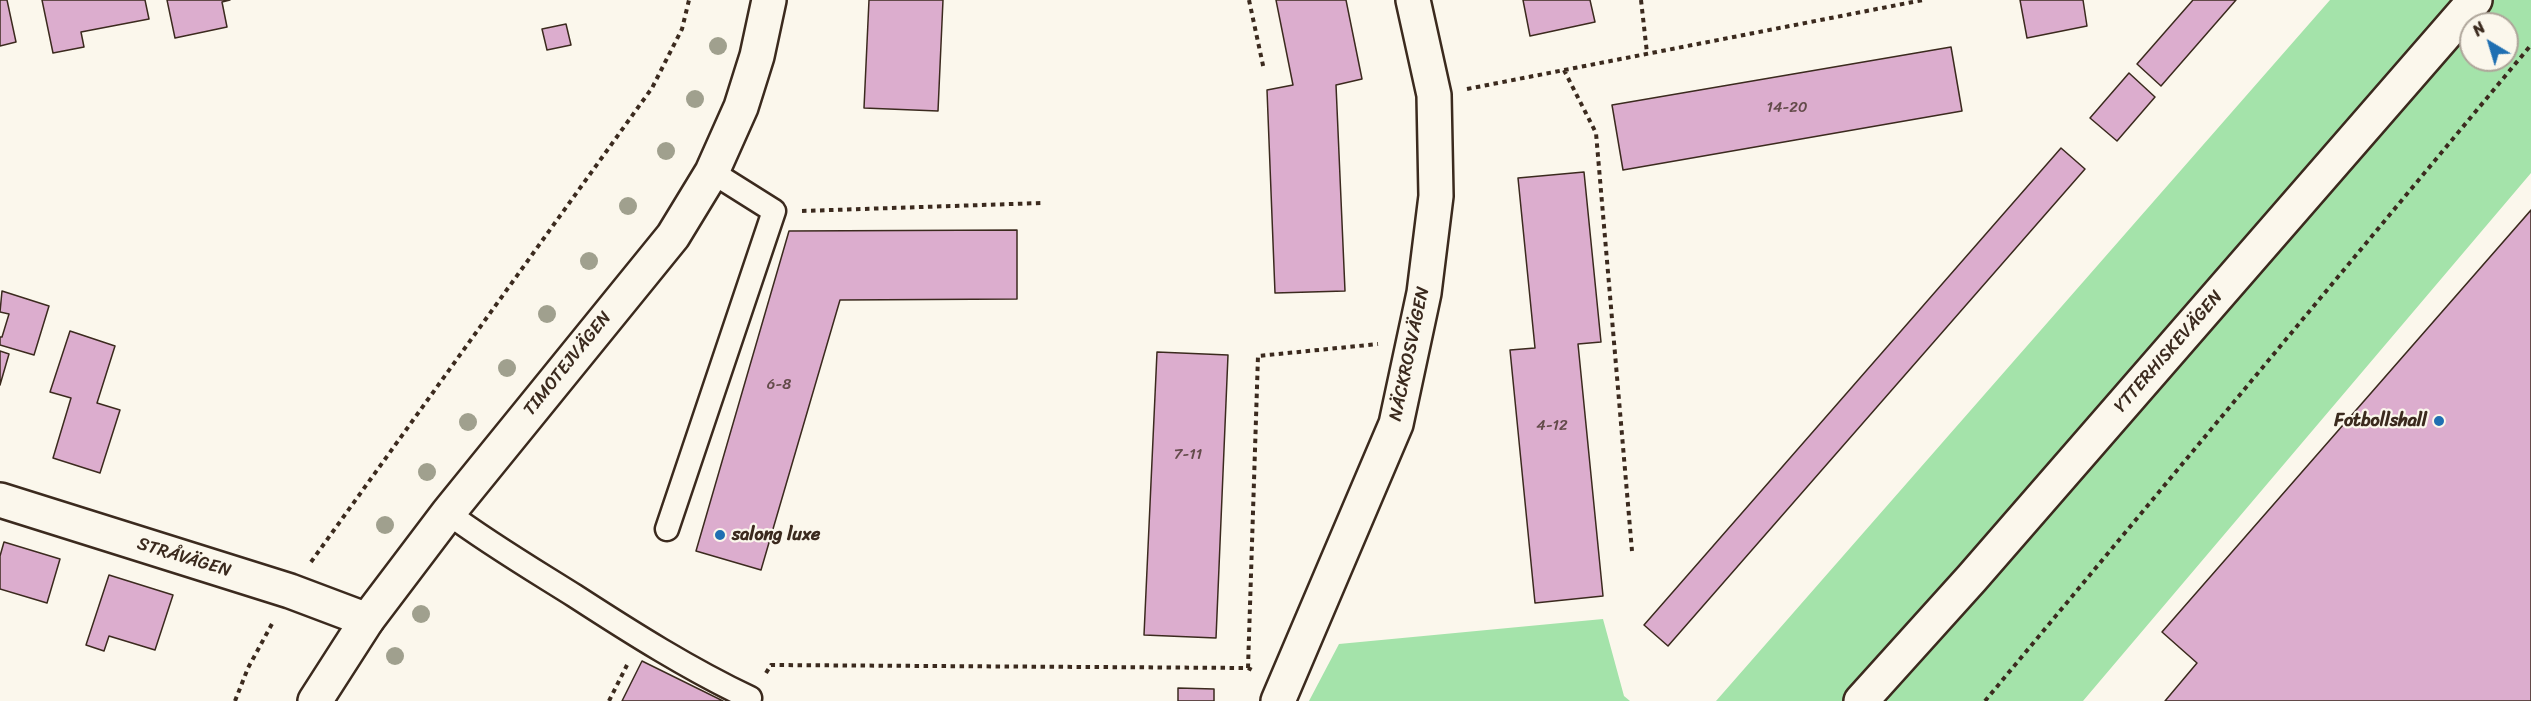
<!DOCTYPE html>
<meta charset="utf-8">
<style>
body{margin:0}
#map{position:relative;width:2531px;height:701px;overflow:hidden;background:#fbf7ec;font-family:Sriracha,sans-serif}
canvas{display:block}
.north{position:absolute;left:2459px;top:12px;width:60px;height:60px;box-sizing:border-box;background:#fbf7ec;border:2px solid #aea59a;border-radius:50%;rotate:322deg;font-size:16px;font-weight:700;line-height:24px;text-align:center;color:#3b2a1e}
.north::after{content:'';display:block;margin:auto;width:21px;height:27px;background:#1f6fb2;clip-path:polygon(50% 0,100% 100%,50% 72%,0 100%)}
</style>
<div id="map">
<canvas width="2531" height="701"></canvas>
<div class="north">N</div>
</div>
<script>
const c = document.querySelector('canvas').getContext('2d');
c.lineJoin = 'round';
function fillPath(path, color) { c.fillStyle = color; c.fill(path, 'evenodd'); }
function stroke(path, color, width, dash) { c.strokeStyle = color; c.lineWidth = width; c.lineCap = dash ? 'butt' : 'round'; c.setLineDash(dash || []); c.stroke(path); }
function drawText(font, color, halo, rows, align = 'center') {
  c.font = font + ' Sriracha,sans-serif'; c.lineWidth = 4.5; c.setLineDash([]); c.textBaseline = 'middle'; c.strokeStyle = halo; c.fillStyle = color; for (const [text, x, y, turn = 0] of rows) {
    c.save(); c.translate(x, y); c.rotate((+turn || 0) * Math.PI / 180); c.textAlign = isNaN(turn) ? turn : align; if (halo) c.strokeText(text, 0, 0); c.fillText(text, 0, 0); c.restore();
  }
}
fillPath(new Path2D(`
 M2330,0H2531V173L2083,701H1716ZM2471,24H2507V60H2471Z
 M1603,619L1624,696L1630,701H1309L1339,644Z`), '#a4e3aa');
const building = new Path2D(`
 M0,0H7L16,42L0,46Z
 M42,0H145L149,19L81,32L84,47L53,53Z
 M167,0H230L222,2L227,27L175,38Z
 M869,0H943L938,111L864,108Z
 M1276,0H1346L1362,79L1336,85L1345,291L1275,293L1267,90L1293,85Z
 M1523,0H1590L1595,22L1530,36Z
 M2020,0H2083L2087,26L2027,38Z
 M2193,0H2236L2161,86L2137,64Z
 M566,24L571,45L547,50L542,29Z
 M1951,47L1962,111L1623,170L1612,105Z
 M2129,73L2155,97L2117,141L2090,118Z
 M2061,148L2085,169L1668,646L1644,625Z
 M1584,172L1601,342L1578,344L1603,596L1535,603L1510,350L1535,348L1518,178Z
 M2531,210V701H2165L2197,663L2162,632Z
 M1017,230V299L840,300L761,570L696,551L789,231Z
 M2,291L49,306L34,355L0,345V337H2L9,314L0,312Z
 M70,331L115,346L97,403L120,410L100,473L53,458L71,398L50,392Z
 M0,351L9,354L0,385Z
 M1157,352L1228,355L1216,638L1144,635Z
 M4,542L60,559L47,603L0,589V556Z
 M109,575L173,595L155,650L109,636L104,651L86,645Z
 M642,661L723,701H622Z
 M1178,688L1214,689V701H1178Z`);
fillPath(building, '#dcadce');
stroke(building, '#3b2a1e', 1.5);
const service = new Path2D(`
 M448,513C488,543 532,569 575,596C632,633 689,669 750,698
 M667,529L774,211L712,172`);
const minor = new Path2D(`
 M0,500L290,591L367,620
 M1278,701L1396,424L1424,293L1436,196L1434,95L1413,0`);
const tertiary = new Path2D(`
 M315,701L367,620L448,513L673,236L712,172L741,107L757,56L769,0`);
const secondary = new Path2D(`
 M1861,701L1972,578L2475,0`);
stroke(service, '#3b2a1e', 27);
stroke(minor, '#3b2a1e', 38);
stroke(tertiary, '#3b2a1e', 38);
stroke(secondary, '#3b2a1e', 38);
stroke(new Path2D(`
 M1249,0L1264,70
 M1641,0L1647,53
 M1564,70L1596,133L1632,551
 M1467,89L1923,0
 M802,211L1042,203
 M311,562L652,88L682,29L689,0
 M1248,668L1258,356L1378,344
 M766,673L771,665L1248,668L1254,671
 M235,701L248,668L273,622
 M609,701L627,665
 M1985,701L2531,45`), '#3b2a1e', 4, [4.5, 4.5]);
stroke(service, '#fbf7ec', 22);
stroke(minor, '#fbf7ec', 33);
stroke(tertiary, '#fbf7ec', 33);
stroke(secondary, '#fbf7ec', 33);
c.fillStyle = '#a0a08e';
for (const [x, y] of [
 [718,46],
 [695,99],
 [666,151],
 [628,206],
 [589,261],
 [547,314],
 [507,368],
 [468,422],
 [427,472],
 [385,525],
 [421,614],
 [395,656]
]) { c.beginPath(); c.arc(x, y, 9, 0, 2 * Math.PI); c.fill(); }
for (const [x, y, r, color] of [
 [2439,421,6,"#1f6fb2"],
 [720,535,6,"#1f6fb2"]
]) { const dot = new Path2D(); dot.arc(x, y, r, 0, 2 * Math.PI); c.fillStyle = color; c.fill(dot); stroke(dot, '#fbf7ec', 2); }
drawText('15px', '#634b4a', null, [
 ["14-20",1787,108],
 ["6-8",779,385],
 ["4-12",1552,426],
 ["7-11",1188,455]
]);
drawText('18px', '#3b2a1e', '#fbf7ec', [
 ["YTTERHISKEVÄGEN",2169,352,-49],
 ["NÄCKROSVÄGEN",1410,354,-78],
 ["TIMOTEJVÄGEN",568,364,-51],
 ["STRÅVÄGEN",184,558,17]
]);
drawText('bold 18px', '#3b2a1e', '#fbf7ec', [
 ["Fotbollshall",2427,421],
 ["salong luxe",732,535,"left"]
], 'right');
</script>
